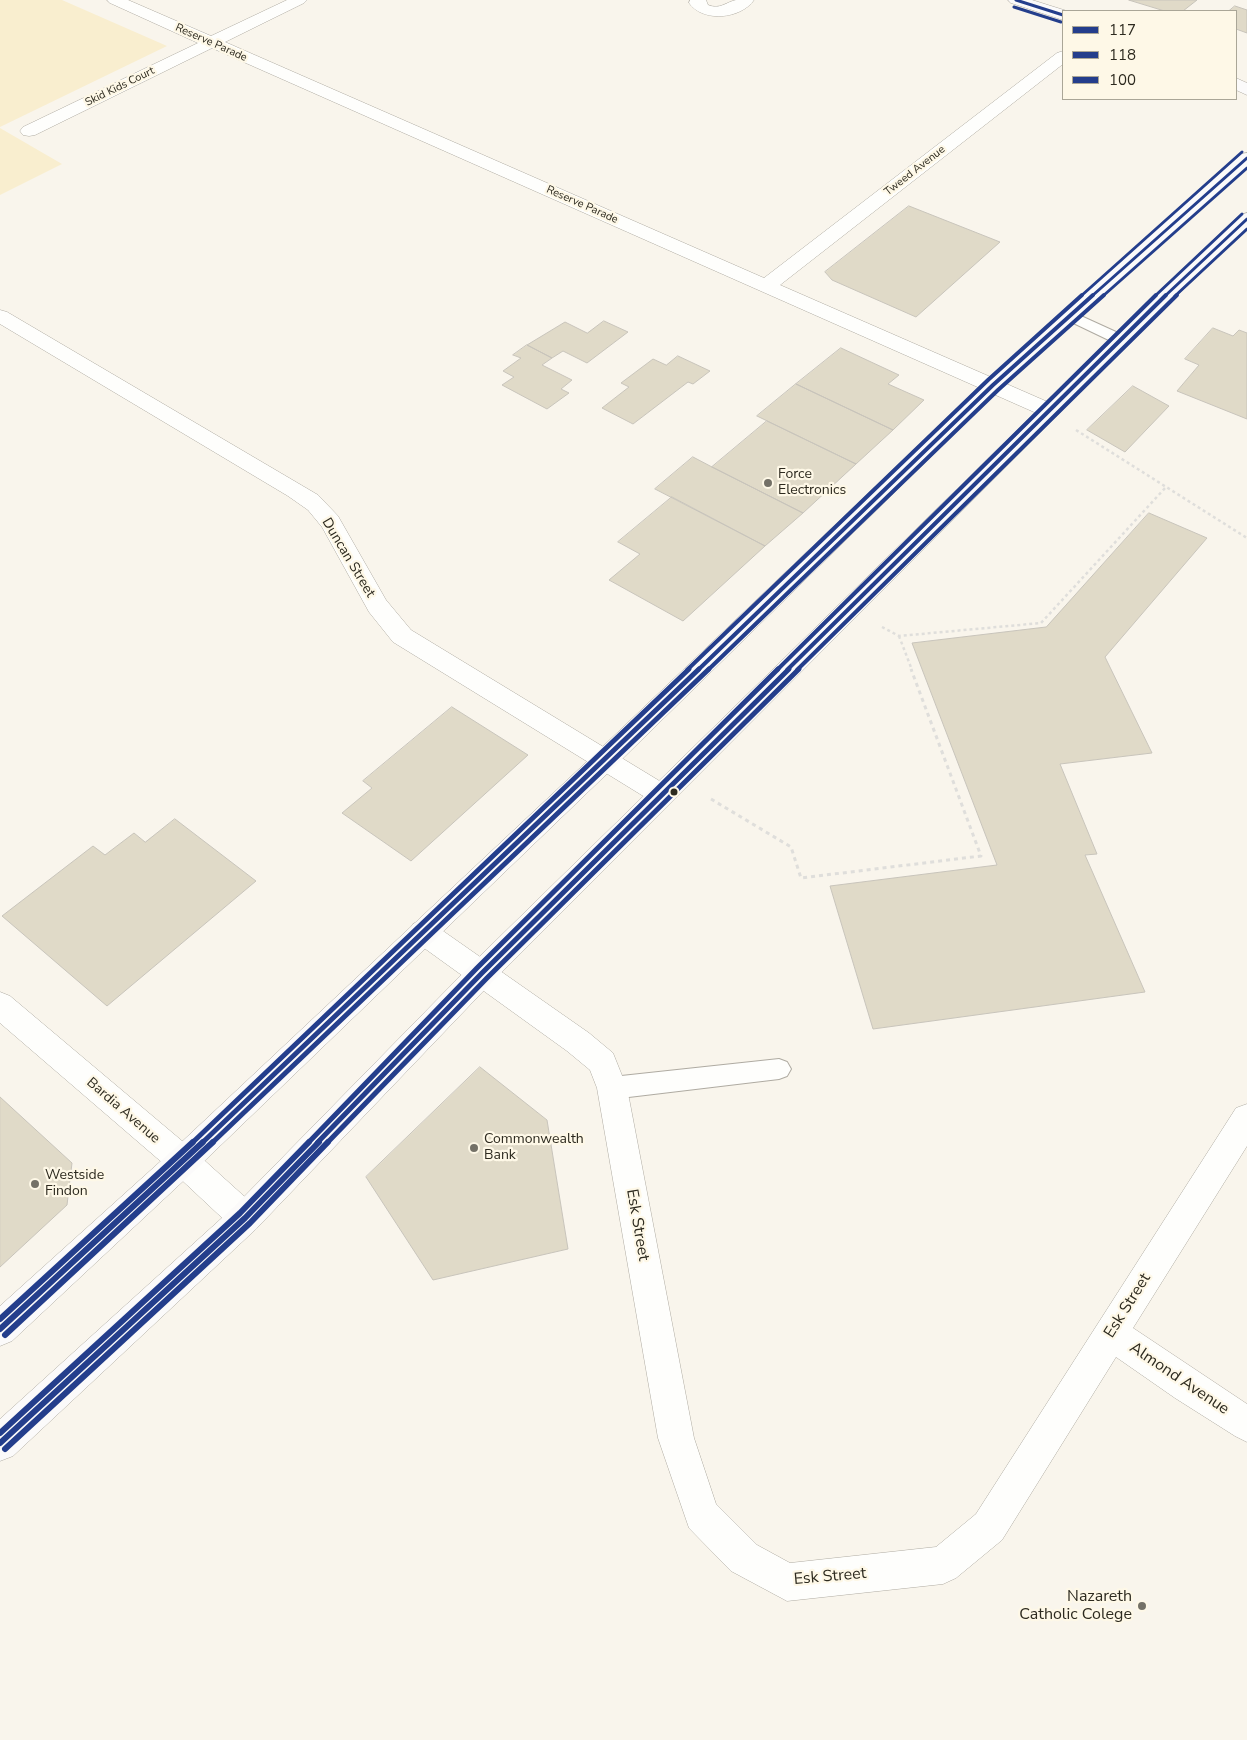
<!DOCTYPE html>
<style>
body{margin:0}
#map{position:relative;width:1247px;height:1740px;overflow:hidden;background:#f9f5ec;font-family:"Nunito Sans",sans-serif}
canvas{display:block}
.legend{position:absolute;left:1062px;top:10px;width:175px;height:90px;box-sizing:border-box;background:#fef8e7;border:1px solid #aaa697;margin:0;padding:6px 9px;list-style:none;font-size:15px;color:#2d2a1f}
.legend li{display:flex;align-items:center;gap:10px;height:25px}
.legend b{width:25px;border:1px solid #aaa697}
</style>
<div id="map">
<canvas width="1247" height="1740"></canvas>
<ul class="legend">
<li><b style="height:6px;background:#243e8c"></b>117</li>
<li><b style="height:6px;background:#243e8c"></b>118</li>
<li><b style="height:6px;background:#243e8c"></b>100</li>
</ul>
</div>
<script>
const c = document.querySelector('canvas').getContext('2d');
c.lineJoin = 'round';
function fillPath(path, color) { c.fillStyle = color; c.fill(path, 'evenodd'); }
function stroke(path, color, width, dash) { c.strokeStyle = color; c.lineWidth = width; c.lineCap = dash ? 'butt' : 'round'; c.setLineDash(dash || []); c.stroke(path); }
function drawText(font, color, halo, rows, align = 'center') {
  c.font = font + ' "Nunito Sans",sans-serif'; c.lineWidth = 4.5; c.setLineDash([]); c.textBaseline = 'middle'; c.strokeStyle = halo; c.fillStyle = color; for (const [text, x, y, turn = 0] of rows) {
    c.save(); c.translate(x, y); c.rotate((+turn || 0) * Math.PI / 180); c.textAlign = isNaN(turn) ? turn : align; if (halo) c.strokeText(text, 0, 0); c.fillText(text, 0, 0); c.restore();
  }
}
fillPath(new Path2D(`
 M0,0H62L167,46L0,127Z
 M0,128L62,164L0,195Z`), '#f9eecf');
const building = new Path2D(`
 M1129,0H1197L1183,11H1165Z
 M1235,6L1247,10V33L1236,29V11H1229Z
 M909,206L1000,242L916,317L832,280L825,272Z
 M604,321L628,332L587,363L563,351L552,358L527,345L565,322L587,333Z
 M1213,328L1233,336L1239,330L1247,333V419L1177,391L1199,365L1185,359Z
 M527,345L552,358L542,365L572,380L561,389L569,393L547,409L502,385L514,377L503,371L521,358L513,355Z
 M841,348L899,375L888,384L924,400L893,430L796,384Z
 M678,356L710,371L693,384L688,382L633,424L602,408L629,387L621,383L653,359L666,365Z
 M796,384L893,430L856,464L757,416Z
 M1133,386L1169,406L1125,452L1087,430Z
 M767,421L856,464L803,513L712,467Z
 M693,457L712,467L803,513L765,546L655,489Z
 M672,497L765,546L683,621L609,580L640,554L618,542Z
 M1149,513L1207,538L1105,657L1152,753L1060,764L1097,854L1085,855L1145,992L873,1029L830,886L997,865L912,643L1046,627Z
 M452,707L528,755L411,861L342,813L372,788L363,781Z
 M175,819L256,881L107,1006L2,916L93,846L105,855L134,833L145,842Z
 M480,1067L547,1120L568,1249L433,1280L366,1177Z
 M0,1097L72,1163L67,1205L0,1267Z`);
fillPath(building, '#e0dac8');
stroke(building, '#c8c4bb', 1);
const lane = new Path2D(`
 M1070,311L1127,337L1129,340L1127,343H1115L1065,319L1062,316L1065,313Z
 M779,1059L787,1062L791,1069L787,1076L779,1079L612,1099L604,1095L600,1088L604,1081L612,1077Z`);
const street = new Path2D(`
 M107,0H128L211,36L287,0H307L304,3L225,42L764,278L1057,53L1063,51V64L780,285L1057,406L1061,411L1057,416L1050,418L1043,416L212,48L35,135L29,136L23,135L20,131L23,127L198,43L110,3Z
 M690,0H706L708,5C720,10 726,2 736,0C742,0 748,0 754,0C741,19 703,23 689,3Z
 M0,310L7,312L318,495L338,516L386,600L411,630L671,788L675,795L671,802L662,805L653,802L393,642L369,612L322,527L308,510L288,496L0,324Z
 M423,920L433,924L589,1033L613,1053L627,1088L694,1438L716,1504L757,1545L790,1563L936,1547L976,1514L1236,1108L1247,1104V1146L1133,1328L1247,1404V1442L1235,1436L1175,1398L1116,1357L1002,1540L956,1578L943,1584L787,1601L731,1571L689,1528L658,1438L597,1088L590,1070L567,1051L413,940L409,932L413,924Z
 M0,992L10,996L194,1151L256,1207L261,1218L256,1229L245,1233L234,1229L172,1171L0,1023Z`);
const secondary = new Path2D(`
 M1008,0H1032L1067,11H1063V20L1011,3Z
 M1236,78L1247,83V95L1236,90Z
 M1247,153V167L1000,389L614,767L194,1171L12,1341L0,1346V1306L172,1151L596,753L986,381L1241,154Z
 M1247,213V229L1166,306L492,982L256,1229L13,1456L0,1461V1419L234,1207L472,964L1152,298L1240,215Z`);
stroke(lane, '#afaba2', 2);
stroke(street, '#afaba2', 1);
stroke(secondary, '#afaba2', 1);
stroke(new Path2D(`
 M1076,430L1247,538
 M882,627L899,636L1041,623L1166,487
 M899,636L912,670`), '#dfdedb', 2.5, [3, 3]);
stroke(new Path2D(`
 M711,799L791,847L801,878L981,856L911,669`), '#dfdedb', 3, [4, 4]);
fillPath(lane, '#fefefc');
fillPath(street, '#fefefc');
fillPath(secondary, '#fbfafa');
stroke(new Path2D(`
 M1016,0L1063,15
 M1092,296L1247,158
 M1165,296L1247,219`), '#243e8c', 3);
stroke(new Path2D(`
 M698,670L993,385L1093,295
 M787,670L1166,295`), '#243e8c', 4);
stroke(new Path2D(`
 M202,1143L699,669
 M317,1143L482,973L789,669`), '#243e8c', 5);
stroke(new Path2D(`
 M0,1329L203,1142
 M0,1443L245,1218L319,1142`), '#243e8c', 6);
stroke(new Path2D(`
 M1014,7L1061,22
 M1103,296L1247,168
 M1175,296L1247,229`), '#243e8c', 3);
stroke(new Path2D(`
 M708,670L998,390L1104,295
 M797,670L1177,295`), '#243e8c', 4);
stroke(new Path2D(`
 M212,1143L709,669
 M327,1143L487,978L799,669`), '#243e8c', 5);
stroke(new Path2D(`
 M5,1335L213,1142
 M5,1449L250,1223L328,1142`), '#243e8c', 6);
stroke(new Path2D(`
 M1081,296L1242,152
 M1155,296L1242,214`), '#243e8c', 3);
stroke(new Path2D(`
 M687,670L988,380L1082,295
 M777,670L1156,295`), '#243e8c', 4);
stroke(new Path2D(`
 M192,1143L689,669
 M308,1143L477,968L778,669`), '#243e8c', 5);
stroke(new Path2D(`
 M0,1319L193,1142
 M0,1433L240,1213L309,1142`), '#243e8c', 6);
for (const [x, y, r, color] of [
 [768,483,5,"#747167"],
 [674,792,4.5,"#2d2a1f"],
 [474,1148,5,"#747167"],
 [35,1184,5,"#747167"],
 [1142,1606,5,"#747167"]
]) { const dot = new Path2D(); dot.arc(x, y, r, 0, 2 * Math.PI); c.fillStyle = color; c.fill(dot); stroke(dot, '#fef8e7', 2); }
drawText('11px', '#2d2a1f', '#fef8e7', [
 ["Reserve Parade",211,43,24],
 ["Skid Kids Court",120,87,-26],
 ["Tweed Avenue",915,171,-38],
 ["Reserve Parade",582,205,24]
]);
drawText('14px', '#2d2a1f', '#fef8e7', [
 ["Force",778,475],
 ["Electronics",778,491],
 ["Commonwealth",484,1140],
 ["Bank",484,1156],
 ["Westside",45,1176],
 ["Findon",45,1192]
], 'left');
drawText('14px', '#2d2a1f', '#fef8e7', [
 ["Duncan Street",348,558,59],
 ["Bardia Avenue",123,1111,41]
]);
drawText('16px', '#2d2a1f', '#fef8e7', [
 ["Esk Street",637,1225,80],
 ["Esk Street",1128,1306,-58],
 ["Almond Avenue",1179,1379,34],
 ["Esk Street",830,1577,-5]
]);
drawText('16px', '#2d2a1f', '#fef8e7', [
 ["Nazareth",1132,1597],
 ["Catholic Colege",1132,1615]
], 'right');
</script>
